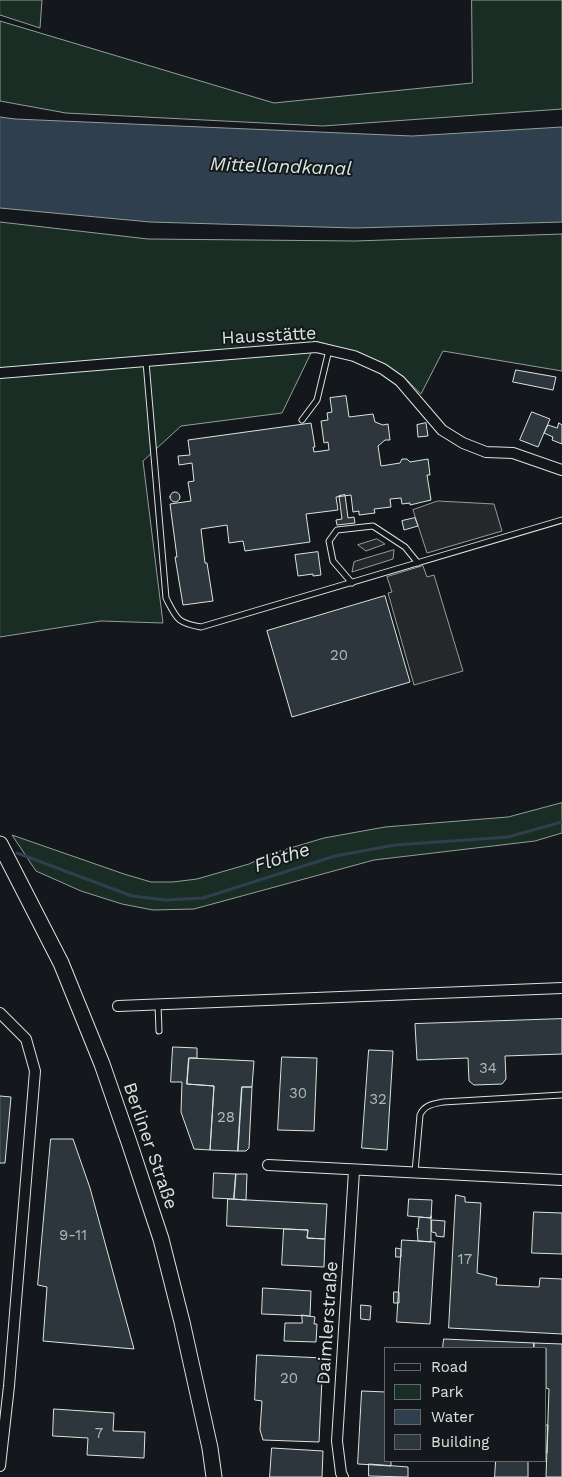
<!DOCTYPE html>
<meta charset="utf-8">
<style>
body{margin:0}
#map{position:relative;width:562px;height:1477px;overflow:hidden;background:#14181c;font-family:"Work Sans",sans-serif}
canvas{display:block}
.legend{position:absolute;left:384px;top:1347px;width:162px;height:115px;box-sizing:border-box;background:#14181c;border:1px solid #626a69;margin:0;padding:6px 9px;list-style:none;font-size:15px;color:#d8e6dc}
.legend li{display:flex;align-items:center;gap:10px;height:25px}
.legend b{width:25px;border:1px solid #626a69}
</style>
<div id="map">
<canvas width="562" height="1477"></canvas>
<ul class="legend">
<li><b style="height:6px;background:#14181c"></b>Road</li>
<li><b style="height:14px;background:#1a2d24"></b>Park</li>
<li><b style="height:14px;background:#2f3f4d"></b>Water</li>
<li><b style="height:14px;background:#2c363c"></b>Building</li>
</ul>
</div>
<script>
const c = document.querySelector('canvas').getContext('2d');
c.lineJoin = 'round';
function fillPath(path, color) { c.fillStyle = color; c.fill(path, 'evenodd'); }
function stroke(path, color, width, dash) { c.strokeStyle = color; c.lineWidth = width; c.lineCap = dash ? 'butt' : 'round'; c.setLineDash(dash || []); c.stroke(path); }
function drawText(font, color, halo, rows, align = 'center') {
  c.font = font + ' "Work Sans",sans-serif'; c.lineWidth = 4; c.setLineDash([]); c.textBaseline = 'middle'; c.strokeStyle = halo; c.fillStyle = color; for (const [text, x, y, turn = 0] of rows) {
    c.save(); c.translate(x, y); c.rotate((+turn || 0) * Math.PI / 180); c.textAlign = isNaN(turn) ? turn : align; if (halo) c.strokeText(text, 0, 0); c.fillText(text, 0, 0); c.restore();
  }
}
const green = new Path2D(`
 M0,0H42L40,28L0,15Z
 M472,0H562V109L323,126L66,113L0,101V21L274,103L472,83Z
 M0,222L148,239L355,241L562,234V371L443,351L421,394C414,388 408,380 401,375C376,358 347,349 318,342L311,353L282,413L181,426L143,461L163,623L101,621L0,637Z
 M562,803V833L535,841L374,860L194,909L153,910L122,904L81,891L36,871L12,835L124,874L151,882H173L197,879L249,864L270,854L324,838L385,827L508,817Z`);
fillPath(green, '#1a2d24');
stroke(green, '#939e99', 1);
const parking = new Path2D(`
 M438,501L494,504L502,531L427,553L413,510Z
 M377,539L385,544L366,551L358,545Z
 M394,550L393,559L352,572L354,562Z
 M423,566L427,577L434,575L463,671L414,685L388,593L392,592L387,577Z`);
fillPath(parking, '#24282b');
stroke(parking, '#939e99', 1);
const water = new Path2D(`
 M0,117L15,119L412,136L562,127V222L355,228L150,222L0,208Z`);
fillPath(water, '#2f3f4d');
stroke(water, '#939e99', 1);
stroke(new Path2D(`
 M17,853L132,896L166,900L203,898L335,856L395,845L508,837L562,822`), '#2f3f4d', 3);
const building = new Path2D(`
 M516,370L556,377L553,390L513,382Z
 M346,396L349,417L373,414L375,422L383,425L388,424L390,440H385L378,446L381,466L400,463L402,459H407L410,462L428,459L430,475H427L431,500L410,505V503L402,504L401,498L390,499L391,507L374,509L375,513L359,515V511L353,512L351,495L336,497L338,510L306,514L310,542L245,551L243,541L229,543L227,525L201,529L205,563H207L213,601L183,605L175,557H177L170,504L191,501L188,482L194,481L192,463L179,465L178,456L190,455L188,440L311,423L315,447H313L314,452L329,450L328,442L324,443L321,421L328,420L327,413L332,412L330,398Z
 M532,412L550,419L538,447L520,440Z
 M426,423L428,436L418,437L417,425Z
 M559,423L562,425V444L552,440L553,437L544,433L548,425L557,428Z
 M170 497a5 5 0 1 1 10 0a5 5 0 1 1-10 0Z
 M345,495L348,518L354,517L355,523L337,525L336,520L342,519L339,496Z
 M415,518L418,526L404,530L402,521Z
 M318,552L321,575L313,576V574L298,576L295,555Z
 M385,596L410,682L292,717L267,631Z
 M562,1019V1054L505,1056L506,1079L502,1084L474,1085L469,1081L468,1058L417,1060L415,1024Z
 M173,1047L197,1048V1058H189L187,1084L214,1086L210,1150L194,1149L181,1112L182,1082H171Z
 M369,1050L393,1051L387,1150L362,1148Z
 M282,1057L317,1058L314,1131L278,1130Z
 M189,1058L254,1061L252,1087H242L238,1151L210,1150L214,1086L187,1084Z
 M242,1087H252L249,1148L246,1151H238Z
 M0,1096L11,1097L5,1163H0Z
 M51,1139H73L90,1188L134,1349L43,1341L47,1287L38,1285Z
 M214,1173L236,1174L234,1199L213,1198Z
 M236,1174H247L246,1200L234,1199Z
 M456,1195L465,1197V1202L481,1203L477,1273L497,1278L496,1285L539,1287L540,1278L562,1279V1334L449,1328Z
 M228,1199L327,1204L325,1239L307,1238L308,1230L227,1226Z
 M409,1199L432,1200L431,1218L408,1216Z
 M534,1212L562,1213V1254L532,1253Z
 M431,1216V1242L418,1241L417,1228L418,1229L419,1217L431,1218Z
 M432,1220L445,1221L444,1237L436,1236V1233L432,1232Z
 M284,1229L308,1230L307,1238L325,1239L324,1267L282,1265Z
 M402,1240L435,1242L430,1324L397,1322Z
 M396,1248L401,1249V1257H396Z
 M263,1288L311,1291L310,1316L262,1314Z
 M394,1292H399V1303H394Z
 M361,1305L371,1306L370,1320L361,1319Z
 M302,1315L315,1317L314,1324H317L316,1342L284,1341L285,1323H302Z
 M444,1339L534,1343V1348H443Z
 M534,1343L562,1344V1477H546L549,1389L546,1388V1348H534Z
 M257,1355L323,1358L319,1442L263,1440L260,1430L262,1401L255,1400Z
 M362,1391L386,1392V1461H391V1466L358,1464Z
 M54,1409L114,1413L113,1431L145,1432L144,1458L87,1455L88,1438L53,1436Z
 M546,1425H548L547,1453H546Z
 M272,1448L323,1451L322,1477H270Z
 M496,1461H528V1477H495Z
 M369,1464L408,1467V1477L369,1476Z`);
fillPath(building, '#2c363c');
stroke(building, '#d8e6dc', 1);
const lane = new Path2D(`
 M146,362L166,598C177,619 177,623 201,627L562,520
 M302,420L317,400L329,350
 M352,583L333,561L329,541L337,530L373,526L405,547L418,563
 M158,1005L159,1031
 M415,1172L420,1115C424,1105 433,1104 443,1102L562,1095`);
const street = new Path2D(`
 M0,373L316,347L354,356L383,369L400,381L442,430L463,443L486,452L513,453L562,470
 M118,1006L562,988
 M0,1013L26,1039L35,1071L9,1386L0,1466
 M268,1165L562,1180
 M343,1477L341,1473L337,1441L354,1171`);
const primary = new Path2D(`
 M0,844L61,963L102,1064L130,1145L161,1239L182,1322L210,1448L214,1477`);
stroke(lane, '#d8e6dc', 7);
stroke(street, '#d8e6dc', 12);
stroke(primary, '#d8e6dc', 17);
stroke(lane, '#14181c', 5);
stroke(street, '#14181c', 10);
stroke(primary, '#14181c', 15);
drawText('15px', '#adbab4', null, [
 ["20",339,656],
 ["34",488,1069],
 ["30",298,1094],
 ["32",378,1100],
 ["28",226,1118],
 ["9-11",73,1236],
 ["17",465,1260],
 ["20",289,1379],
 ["7",99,1434]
]);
drawText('18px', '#d8e6dc', '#14181c', [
 ["Hausstätte",269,336,-3],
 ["Berliner Straße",150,1146,71],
 ["Daimlerstraße",328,1323,-86]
]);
drawText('italic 19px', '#d8e6dc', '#14181c', [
 ["Mittellandkanal",281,167,2],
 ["Flöthe",282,858,-18]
]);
</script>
